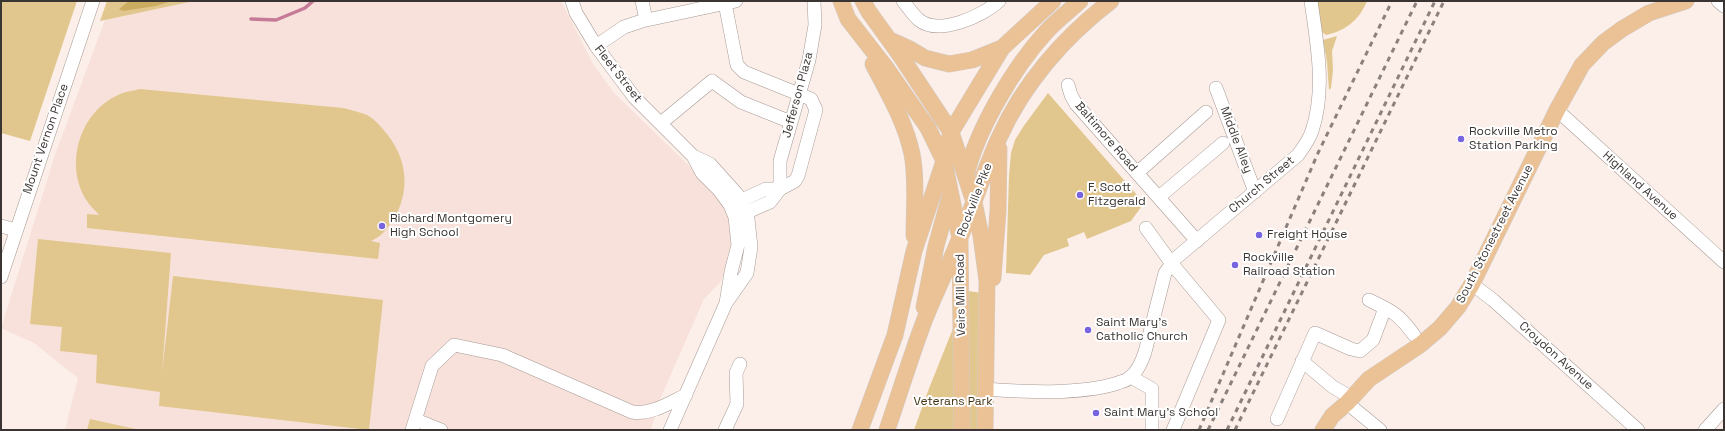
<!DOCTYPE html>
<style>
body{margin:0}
#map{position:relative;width:1725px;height:431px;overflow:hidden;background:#fceee9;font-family:"Space Grotesk",sans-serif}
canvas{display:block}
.frame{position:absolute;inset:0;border:2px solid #3a3533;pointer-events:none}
</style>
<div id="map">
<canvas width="1725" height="431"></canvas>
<div class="frame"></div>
</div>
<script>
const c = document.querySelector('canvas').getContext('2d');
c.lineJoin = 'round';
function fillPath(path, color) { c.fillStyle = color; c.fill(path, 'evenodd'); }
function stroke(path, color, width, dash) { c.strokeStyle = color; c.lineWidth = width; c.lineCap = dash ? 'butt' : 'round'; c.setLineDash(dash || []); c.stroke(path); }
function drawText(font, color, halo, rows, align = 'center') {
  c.font = font + ' "Space Grotesk",sans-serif'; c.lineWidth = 4; c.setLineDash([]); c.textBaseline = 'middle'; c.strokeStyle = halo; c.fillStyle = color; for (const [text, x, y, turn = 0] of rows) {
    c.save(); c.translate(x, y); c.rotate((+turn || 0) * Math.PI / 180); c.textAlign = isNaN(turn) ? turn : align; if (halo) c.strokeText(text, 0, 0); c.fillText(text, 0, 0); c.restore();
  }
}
fillPath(new Path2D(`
 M112,1H561L593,64L614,93L716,192L727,211L733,240L726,269L721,281L704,299L660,399L651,430H65L78,378L34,343L1,328L55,155Z`), '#f7e1da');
fillPath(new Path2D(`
 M1,1H77L30,141L1,133Z
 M107,1H194L100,21Z
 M1316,1H1367C1359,20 1347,30 1326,35L1322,32Z
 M1337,36L1332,51L1333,70L1331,88L1329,90L1327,62L1323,40Z
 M140,89L343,108C351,110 360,112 367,115C375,119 382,128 387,134C412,165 410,204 383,233C380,236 375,239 371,241L380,243L378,259L87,228V214L99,215C96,211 90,206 87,201C64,166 79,114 116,96C123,92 132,91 140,89Z
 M1048,93L1144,203L1131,221L1087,239L1084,232L1067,239L1069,246L1044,255L1030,275L1006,273L1009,176L1011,153L1015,140L1023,127Z
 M38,239L171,253L162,373L173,276L383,300L369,430L159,406L160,392L96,383L97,355L60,351L62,327L30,324Z
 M968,291L982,293L979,430H914L928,391Z
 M90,419L140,430H87Z`), '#e1c78d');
fillPath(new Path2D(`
 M129,1H172L156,6L123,11L119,9Z`), '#ccac61');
stroke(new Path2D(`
 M251,19L276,20L305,8L313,1`), '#c67a97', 3.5);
const minor = new Path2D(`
 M572,1L576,13L596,46L634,97L693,156L702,173L719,190L730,205L735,217L738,245L731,272L726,303
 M642,1L646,20
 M903,1C908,7 913,15 919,20C939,36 983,16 999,1
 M1718,1L1724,6
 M725,3L737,65L744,72L811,99L816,110L798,176L795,181L780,189
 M596,46L624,27L642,21L736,1
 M1068,85L1071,95L1076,104L1197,241
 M1216,88L1255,192
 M1557,110L1724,262
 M661,123L712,81L741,102L791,122
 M1137,173L1206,112
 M1159,197L1223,143
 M733,204L766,189H780
 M738,216L770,202L780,189V161L809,60L815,25L814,1
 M1,226L16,230
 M1146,228L1172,264L1219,320L1173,430
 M1,277L93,1
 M1472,284L1493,300L1638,430
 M1369,300C1393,312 1398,313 1414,335
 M1302,361L1333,387L1352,398
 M1131,377L1152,389V430
 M985,389C1025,392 1080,395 1118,383C1121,381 1127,381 1129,378C1137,373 1142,361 1145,352L1165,273L1176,258L1298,155C1303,148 1309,140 1312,131C1326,89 1317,44 1311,1
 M1347,403L1380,430
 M1277,419L1315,333L1351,349L1360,351L1373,340L1385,308
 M416,420L441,430
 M412,430L432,366L454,345L502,355L632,412C651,415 669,403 686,395
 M670,430L726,303L747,273L751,247L748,219L737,194L710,164L693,156
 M725,430L737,404L736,373L740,364
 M1705,430L1724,409`);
const major = new Path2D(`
 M841,1L848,19L887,69L928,128L944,161L960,239L962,430
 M863,1L869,12L900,55L951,132L974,202L981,236L987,281L985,430
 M890,40L910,49L925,58L949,64L972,60L1002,48
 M873,64C888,93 905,121 912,154C917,180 914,209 914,236
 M966,176C977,129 1014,67 1046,32C1056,21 1069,11 1080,1
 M993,278L998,211L999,149
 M924,307L936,246L950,196
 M860,430L895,335L914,251L944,161L951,132L1002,48L1053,1
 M887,430C899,395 910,359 923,324C934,295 948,268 959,240C973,207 984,171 999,138C1023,84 1064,37 1111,1
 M1323,430L1332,416L1347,403L1369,379L1420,345L1440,328L1458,307L1472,284L1557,110L1582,65L1603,43L1622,29L1649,13L1686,1`);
stroke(minor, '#a79a95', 14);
stroke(major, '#d0cfce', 17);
stroke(minor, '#fff', 13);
stroke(major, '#ebc196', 16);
stroke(new Path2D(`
 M1199,430L1318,153L1392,1
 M1208,430L1417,1
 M1227,430L1435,1
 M1235,430L1444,1`), '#8a817e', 3, [5, 5]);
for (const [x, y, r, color] of [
 [1461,139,4,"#7864df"],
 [1080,195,4,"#7864df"],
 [382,226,4,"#7864df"],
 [1259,235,4,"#7864df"],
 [1235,265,4,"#7864df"],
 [1088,330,4,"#7864df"],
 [1096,413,4,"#7864df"]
]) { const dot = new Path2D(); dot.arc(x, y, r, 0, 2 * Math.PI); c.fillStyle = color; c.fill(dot); stroke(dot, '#fff', 1.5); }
drawText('12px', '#3a3533', '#fff', [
 ["Fleet Street",618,74,52],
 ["Jefferson Plaza",798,95,-75],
 ["Baltimore Road",1106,137,49],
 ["Mount Vernon Place",46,139,-71],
 ["Middle Alley",1236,140,69],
 ["Church Street",1262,185,-40],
 ["Highland Avenue",1640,186,42],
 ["Rockville Pike",975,200,-69],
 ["South Stonestreet Avenue",1495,234,-63],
 ["Veirs Mill Road",961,295,-91],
 ["Croydon Avenue",1556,356,42]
]);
drawText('12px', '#3a3533', '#fff', [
 ["Rockville Metro",1469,132],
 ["Station Parking",1469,146],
 ["F. Scott",1088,188],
 ["Fitzgerald",1088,202],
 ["Richard Montgomery",390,219],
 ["High School",390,233],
 ["Freight House",1267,235],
 ["Rockville",1243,258],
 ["Railroad Station",1243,272],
 ["Saint Mary's",1096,323],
 ["Catholic Church",1096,337],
 ["Saint Mary's School",1104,413]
], 'left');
drawText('12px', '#413312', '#fff', [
 ["Veterans Park",953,402]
]);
</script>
